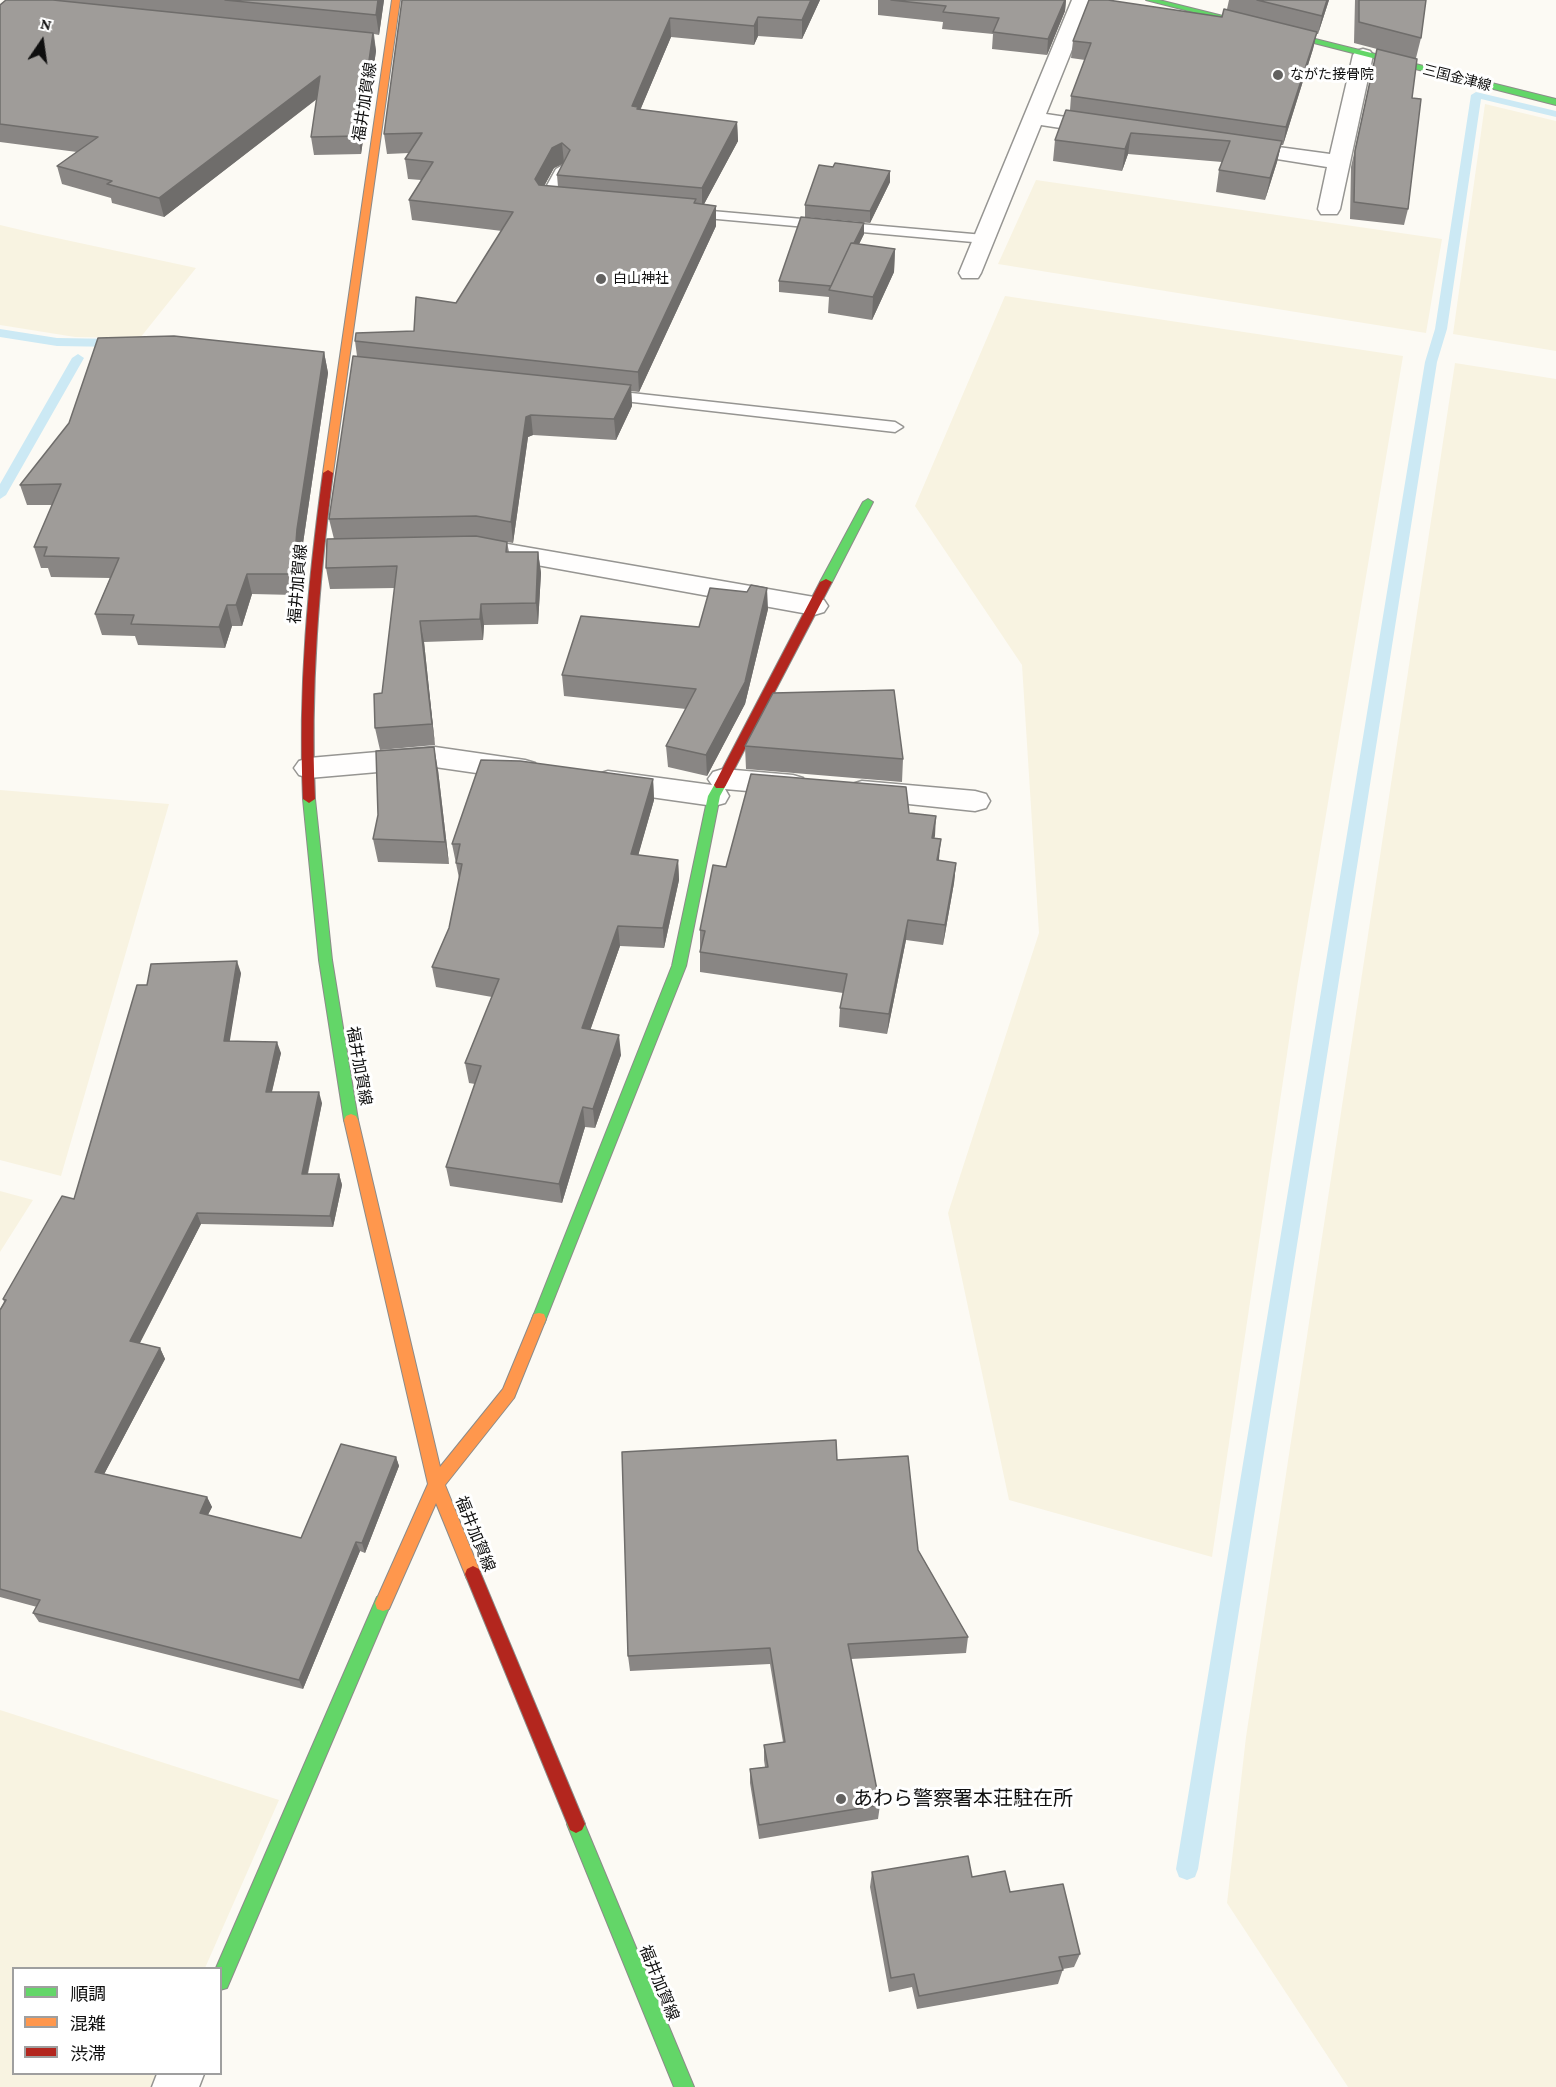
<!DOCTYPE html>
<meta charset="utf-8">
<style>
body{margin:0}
#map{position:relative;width:1556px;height:2087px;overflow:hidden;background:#fcfaf4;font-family:"Crimson Pro","Noto Sans JP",serif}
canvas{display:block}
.legend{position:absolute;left:12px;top:1967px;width:210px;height:108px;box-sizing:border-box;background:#fff;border:2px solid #9f9f9f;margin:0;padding:8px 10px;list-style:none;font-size:18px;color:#0f0f0f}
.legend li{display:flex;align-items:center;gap:12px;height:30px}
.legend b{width:30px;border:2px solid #9f9f9f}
.north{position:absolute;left:12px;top:12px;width:60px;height:60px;-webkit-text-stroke:4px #fff;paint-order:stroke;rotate:13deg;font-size:16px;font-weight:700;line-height:24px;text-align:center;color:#0f0f0f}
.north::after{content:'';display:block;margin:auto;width:21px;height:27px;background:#0f0f0f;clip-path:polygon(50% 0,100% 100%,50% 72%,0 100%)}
</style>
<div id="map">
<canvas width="1556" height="2087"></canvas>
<ul class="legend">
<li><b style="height:8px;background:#63d668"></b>順調</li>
<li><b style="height:8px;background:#ff974d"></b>混雑</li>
<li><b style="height:8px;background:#b3261e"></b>渋滞</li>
</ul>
<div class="north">N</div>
</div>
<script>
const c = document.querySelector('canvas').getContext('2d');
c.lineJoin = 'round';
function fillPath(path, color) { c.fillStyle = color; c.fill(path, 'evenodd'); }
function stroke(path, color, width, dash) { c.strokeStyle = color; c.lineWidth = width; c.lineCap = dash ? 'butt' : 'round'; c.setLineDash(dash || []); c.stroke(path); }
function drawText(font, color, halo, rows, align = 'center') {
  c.font = font + ' "Crimson Pro","Noto Sans JP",serif'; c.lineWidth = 6; c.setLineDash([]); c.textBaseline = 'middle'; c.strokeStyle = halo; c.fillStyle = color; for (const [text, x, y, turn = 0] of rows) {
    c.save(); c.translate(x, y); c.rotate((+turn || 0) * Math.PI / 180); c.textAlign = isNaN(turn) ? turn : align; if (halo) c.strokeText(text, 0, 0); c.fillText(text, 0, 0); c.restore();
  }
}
fillPath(new Path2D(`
 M1485,104L1556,121V351L1453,334Z
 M1036,180L1442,239L1426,333L998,264Z
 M0,225L38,234L196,268L140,338L75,337L0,325Z
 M1005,296L1403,356L1297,987L1212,1557L1009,1500L948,1213L1039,933L1022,665L915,506Z
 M1455,363L1556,379V2087H1348L1227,1903L1246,1737Z
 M0,790L169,804L61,1176L0,1160Z
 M0,1191L33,1200L0,1252Z
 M0,1710L279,1800L205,1968H14V2074H159L153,2087H0Z`), '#f8f3e1');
fillPath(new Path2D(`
 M1476,92L1556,111V117L1481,99L1447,329L1437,362L1198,1869L1195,1877L1187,1880L1179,1877L1176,1869L1425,362L1435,329L1471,95Z
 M0,329L57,338L118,339L124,343L118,347L57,346L0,337Z
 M78,354L84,358L6,495L0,499V484L72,358Z`), '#cce9f4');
const lane = new Path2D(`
 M563,165L570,169L555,197L566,201L559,205L541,203L539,200L556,169Z
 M689,209L984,235L991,239L984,243L684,216L682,213Z
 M604,390L895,422L903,427L895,432L598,398L596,395Z`);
const street = new Path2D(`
 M1072,0H1092L1046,114L1106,123L1113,125L1116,129L1113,133L1106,135L1041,125L981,273L978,278H962L959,273Z
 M1363,49L1370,51L1373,55L1340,209L1337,214H1321L1318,209L1327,167L1227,151L1223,147L1227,143L1234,141L1330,154L1353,55L1356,51Z
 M496,542L814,597L824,600L828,606L824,612L814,615L487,556L483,550L487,544Z
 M435,747L525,760L535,763L540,770L535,777L525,780L435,767L309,778L299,775L294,768L299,761L309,758Z
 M723,769L793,775L803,778L808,785L803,792L793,795L725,789L729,796L725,803L714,806L608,791L598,788L593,781L598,774L608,771L712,785L708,779L713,772Z
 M862,781L975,791L986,794L990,801L986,808L975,811L852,798L847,791L852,784Z
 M157,2074H204L199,2087H152Z`);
const fast = new Path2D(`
 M1146,0H1159L1556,99V105Z
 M868,499L873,502L832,582L826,585L822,584L820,582L863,502Z
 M720,781L726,785L720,796L686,966L546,1319L544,1324L539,1325L534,1324L532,1319L672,966L708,796L716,782Z
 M309,795L315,799L332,960L358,1120L356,1124H346L344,1120L319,960L303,799Z
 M383,1595L389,1597L391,1603L227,1988L220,1990V1968H216L377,1597Z
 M576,1815L582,1818L694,2087H674L567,1824L570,1818Z`);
const slow = new Path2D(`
 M392,0H400L333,473L328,476L323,473Z
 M351,1114L356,1116L358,1120L440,1467L503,1389L534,1314L539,1313L544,1314L546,1319L514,1398L445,1485L481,1574L479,1579L473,1582L467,1579L436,1503L389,1609L383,1611L377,1609L375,1603L428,1484L344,1120L346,1116Z`);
const jam = new Path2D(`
 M328,470L333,473C319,582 310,689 315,799L309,803L303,799C298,689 308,582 323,473Z
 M826,579L832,582L726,785L724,788H716L714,785L820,582Z
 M473,1566L479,1569L481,1574L585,1824L582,1830L576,1833L570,1830L465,1574L467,1569Z`);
stroke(lane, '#969592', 3);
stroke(street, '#969592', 3);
stroke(fast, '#8c8b89', 2);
stroke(slow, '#8c8b89', 2);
stroke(jam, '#8c8b89', 2);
fillPath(lane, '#fffefd');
fillPath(street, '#fffefd');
fillPath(fast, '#63d668');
fillPath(slow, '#ff974d');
fillPath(jam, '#b3261e');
fillPath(new Path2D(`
 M6,0H384L379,35L374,34L376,51L361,154L314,155L311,137L317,99L164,217L112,203L111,198L62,184L57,166L77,152L0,142V5Z
 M402,0H820L802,39L758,36L754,45L671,37L640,110L737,122L738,141L704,204L716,206V226L639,392L631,391L632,406L616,440L533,435L528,437L513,543L496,540L507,542L509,552H538L541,573L538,624L484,625L483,640L424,642L435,745L380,750L375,728L382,693L395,588L330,589L326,568L334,539L329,519L357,356L355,341L414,331L456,303L502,231L412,220L409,200L421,180L408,179L405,159L409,153L387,154L384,134ZM563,164L557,175L558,187L544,186L554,168Z
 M878,0H1066L1065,11L1047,55L992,49L993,34L942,29L943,22L878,15Z
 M1229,0H1329L1318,34H1316L1313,49L1283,145H1281L1277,162L1265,200L1216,192L1219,170L1222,162L1128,154L1122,171L1053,161L1055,140L1070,110L1071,96L1085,60L1071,58L1073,41L1222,17L1227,9Z
 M1355,0H1426L1421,38L1416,58L1412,98L1408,209L1404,225L1350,219L1351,167L1377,49L1354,43Z
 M833,167L890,182L870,223L805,217V205Z
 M864,223V234L859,244L895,249L894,272L872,320L828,313L829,297L779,292V281Z
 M324,352L328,373L302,550L299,590H296L295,595L252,594L242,626H232L225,648L138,645L135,636L102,635L95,614L110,578L51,577L48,568H41L34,547L52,505H27L20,485Z
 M768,609L745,704L707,776L668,767L666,746L686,709L564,696L562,675L699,627Z
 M745,746L903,759L902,782L746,769Z
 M438,770L449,864L378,862L373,839Z
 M653,779L654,800L638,855L678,860L679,880L664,948L620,946L590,1030L621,1055L595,1128L585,1127L562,1203L450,1186L446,1167L475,1084L469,1083L465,1063L492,997L436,987L432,967L449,928L459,878L452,844Z
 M909,813L934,838L939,861L956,863L954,883L943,945L906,940L887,1034L839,1027L840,1008L843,993L700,972V930L726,867Z
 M241,973L229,1041L281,1053L272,1092L322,1103L308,1174H339L342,1185L333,1227L201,1224L140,1343L160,1348L165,1359L104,1474L207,1497L212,1507L208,1515L301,1538L396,1457L399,1466L365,1553L360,1551L303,1689L39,1622L33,1613L37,1607L0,1597V1310L4,1302L3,1299L74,1199L147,985Z
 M837,1460L918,1550L968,1637L966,1653L851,1659L880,1805L878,1819L759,1839L750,1783V1769L765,1767L764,1760V1745L783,1742L770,1664L630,1671L628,1656Z
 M872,1872L972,1877L1010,1892L1080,1954L1074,1967L1063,1969L1058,1984L917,2009L912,1987L889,1992L870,1887Z`), '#898684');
fillPath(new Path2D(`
 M378,0H384L379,35L376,15Z
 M811,0H820L802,39V20Z
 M1065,0H1066L1065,11L1047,55L1048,39Z
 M1327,0H1329L1318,34L1322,16Z
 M758,17V36L754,45V26Z
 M670,18L671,37L639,113L632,106Z
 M1317,32L1313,49L1283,145L1286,127Z
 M373,33L376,51L361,154L358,136Z
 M320,76L323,94L164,217L159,198Z
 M737,122L738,141L702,208V188Z
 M1131,133L1128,154L1122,171L1125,149Z
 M1282,141L1277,162L1265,200L1270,178Z
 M562,143L564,163L554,168L537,199L535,179L552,148Z
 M890,171V182L870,223V211Z
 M716,206V226L639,392L638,372Z
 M864,223V234L836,291L833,286Z
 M895,249L894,272L872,320L873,297Z
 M324,352L328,373L302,550L299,590L294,569L297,529Z
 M631,385L632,406L616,440L614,419Z
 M531,415L533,435L528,437L513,543L511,522L526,417Z
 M538,552L541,573L538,624L536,603Z
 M291,569L296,590L295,595L290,574Z
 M247,574L252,594L242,626L236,605Z
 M767,588L768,609L745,704L707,776L706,755Z
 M481,604L484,625L483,640L480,619Z
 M227,605L232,626L225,648L219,627Z
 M420,621L424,642L435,745L432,724Z
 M434,747L438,770L449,864L445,842Z
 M653,779L654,800L633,874L631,854Z
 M936,816L935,836L930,858L932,838Z
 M941,839L939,859L936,880L937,860Z
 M678,860L679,880L664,948L663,928Z
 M956,863L954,883L943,945L945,925Z
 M908,920L906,940L887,1034L889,1014Z
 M618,926L620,946L584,1048L582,1028Z
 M237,961L241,973L228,1052L224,1041Z
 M619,1035L621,1055L595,1128L593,1109Z
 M277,1042L281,1053L269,1103L266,1092Z
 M319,1092L322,1103L305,1185L302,1174Z
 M583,1107L585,1127L562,1203L559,1184Z
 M339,1174L342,1185L333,1227L330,1216Z
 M197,1213L201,1224L135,1352L130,1341Z
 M160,1348L165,1359L100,1482L95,1472Z
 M396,1457L399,1466L365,1553L362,1543Z
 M207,1497L212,1507L204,1522L200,1513Z
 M356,1542L360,1551L303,1689L299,1680Z`), '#6f6d6b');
const building = new Path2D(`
 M6,0H53L373,33L358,136L311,137L320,76L159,198L107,184L112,181L57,166L98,137L0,124V5Z
 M225,0H378L376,15Z
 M402,0H811L802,20L758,17L754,26L670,18L632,106L638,107L637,109L737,122L702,188L557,175L570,150L562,143L552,148L535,179L539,185L696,199L694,203L716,206L638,372L355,341L356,333L414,331L416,297L456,303L513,212L409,200L433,162L405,159L422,133L384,134Z
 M891,0H1065L1048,39L993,32L999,18L943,12L946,6Z
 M1089,0H1108L1222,17L1224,9L1317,32L1286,127L1071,96L1091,43L1073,41Z
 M1257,0H1327L1322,16Z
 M1359,0H1426L1421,38L1359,22Z
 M1377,49L1417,59L1412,98L1421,99L1408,209L1354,202L1355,151Z
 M1066,110L1282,141L1270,178L1219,170L1230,141L1131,133L1125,149L1055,140Z
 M835,163L890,171L870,211L805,205L819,165L833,167Z
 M801,217L864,223L854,243H851L831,286L779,281Z
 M851,243L895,249L873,297L829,290Z
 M174,336L324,352L297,529L294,569H291L290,574H247L236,605H227L219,627L131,624L134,615L95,614L119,558L44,556L47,547H34L61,484L20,485L69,423L98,338Z
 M353,356L631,385L614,419L531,415L526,417L511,522L476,516L329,519Z
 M476,536L507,542L506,552H538L536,603L481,604L480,619L420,621L432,724L375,728L374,694L382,693L397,566L326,568L327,539Z
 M751,585L767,588L745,682L706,755L666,746L696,689L562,675L581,616L699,627L710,588L747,592Z
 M894,690L903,759L745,746L773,693Z
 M434,747L445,842L373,839L378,815L376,751Z
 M481,760L520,761L653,779L631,854L678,860L663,928L618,926L582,1028L619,1035L593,1109L583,1107L559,1184L446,1167L481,1066L465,1063L499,979L432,967L449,928L462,864L456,863L460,844H452Z
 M751,774L906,787L909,813L936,816L932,838L941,839L937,860L956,863L945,925L908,920L889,1014L840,1008L847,974L700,952L705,931L700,930L713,865L726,867Z
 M237,961L224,1041L277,1042L266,1092H319L302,1174H339L330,1216L197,1213L130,1341L160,1348L95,1472L207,1497L200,1513L301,1538L341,1444L396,1457L362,1543L356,1542L299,1680L33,1613L40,1600L0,1589V1310L6,1300L3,1299L62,1196L74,1199L137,985H147L151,964Z
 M836,1440L837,1460L908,1456L918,1550L968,1637L848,1644L880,1805L759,1825L750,1769L768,1767L764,1745L785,1742L770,1648L628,1656L622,1452Z
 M968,1856L972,1877L1005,1871L1010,1892L1063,1884L1080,1954L1059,1957L1063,1970L919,1996L914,1974L891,1978L872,1872Z`);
fillPath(building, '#9f9c99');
stroke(building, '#6f6d6b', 1.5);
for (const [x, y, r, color] of [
 [1278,75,6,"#62615f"],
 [601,279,6,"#62615f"],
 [841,1799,6,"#62615f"]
]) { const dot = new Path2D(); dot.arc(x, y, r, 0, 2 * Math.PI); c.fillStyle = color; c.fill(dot); stroke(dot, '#fff', 2); }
drawText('14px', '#0f0f0f', '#fff', [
 ["ながた接骨院",1290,75],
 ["白山神社",613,279]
], 'left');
drawText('14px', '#0f0f0f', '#fff', [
 ["三国金津線",1457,78,14]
]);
drawText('16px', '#0f0f0f', '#fff', [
 ["福井加賀線",365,102,-81],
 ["福井加賀線",298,584,-85],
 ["福井加賀線",359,1066,80],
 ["福井加賀線",475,1534,68],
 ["福井加賀線",659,1983,68]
]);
drawText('20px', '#0f0f0f', '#fff', [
 ["あわら警察署本荘駐在所",853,1799]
], 'left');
</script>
